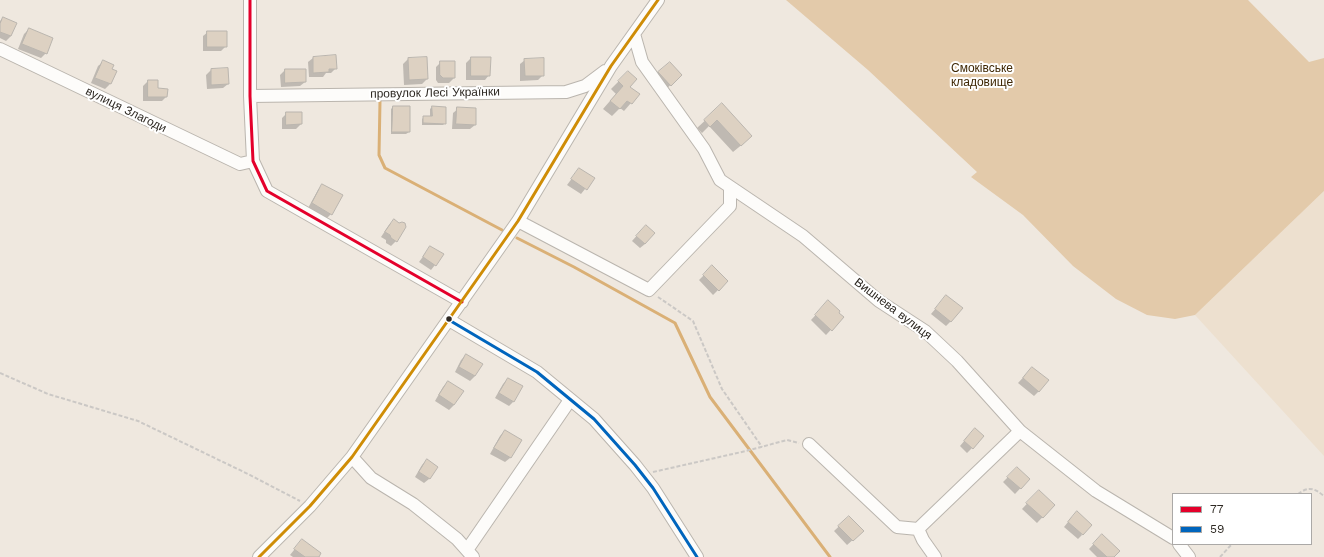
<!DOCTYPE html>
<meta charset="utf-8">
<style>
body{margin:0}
#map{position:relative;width:1324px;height:557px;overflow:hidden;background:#efe8df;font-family:"Work Sans",sans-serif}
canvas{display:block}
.legend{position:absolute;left:1172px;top:493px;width:140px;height:52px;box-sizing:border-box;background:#fff;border:1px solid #aba9a7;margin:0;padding:5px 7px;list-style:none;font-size:12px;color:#2e2923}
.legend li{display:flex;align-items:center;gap:8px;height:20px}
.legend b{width:20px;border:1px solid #aba9a7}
</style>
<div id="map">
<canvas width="1324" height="557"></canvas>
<ul class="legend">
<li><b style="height:5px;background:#e4002b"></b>77</li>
<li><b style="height:5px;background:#0065bd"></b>59</li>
</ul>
</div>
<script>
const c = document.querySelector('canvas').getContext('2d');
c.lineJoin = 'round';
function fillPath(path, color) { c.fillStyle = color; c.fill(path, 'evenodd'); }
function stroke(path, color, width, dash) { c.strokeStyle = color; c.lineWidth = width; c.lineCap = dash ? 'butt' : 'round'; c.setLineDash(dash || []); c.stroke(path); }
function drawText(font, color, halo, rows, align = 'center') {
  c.font = font + ' "Work Sans",sans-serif'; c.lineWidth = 4; c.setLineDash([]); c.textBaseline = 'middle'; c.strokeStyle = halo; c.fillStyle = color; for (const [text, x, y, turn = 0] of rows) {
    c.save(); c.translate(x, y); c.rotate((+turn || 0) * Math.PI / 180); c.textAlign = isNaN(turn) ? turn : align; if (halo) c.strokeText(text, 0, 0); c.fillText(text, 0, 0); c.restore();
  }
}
fillPath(new Path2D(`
 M1324,191V456L1195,315Z`), '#ede0cf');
fillPath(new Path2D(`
 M786,0H1248L1309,62L1324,58V191L1195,315L1175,319L1147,315L1116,299L1073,266L1023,215L971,177L977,172L868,70Z`), '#e3caaa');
fillPath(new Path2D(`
 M3,18L16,23L11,36L6,41L0,38V21Z
 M29,29L46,53L41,58L18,49L24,34Z
 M208,32L226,46L221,51H203V36Z
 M335,56L336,68L331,73H326L323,77H309L308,62L313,58Z
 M426,58L427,79L422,84L404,85L403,64L408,59Z
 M471,58L489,75L485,80H466V63Z
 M525,60L543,75L538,80L520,81V64Z
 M103,62L111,70L115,71L110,84L105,89L91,83L98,66Z
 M441,62L454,78L449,83H438L436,80V67Z
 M211,70L228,84L223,88L207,89L206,75Z
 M285,70L305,82L300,86L281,87L280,75Z
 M628,72L631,103L624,111L620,108L612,116L603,109L616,94L611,89Z
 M659,72L676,80L665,90L654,77Z
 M148,81L166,97L162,101H143V86Z
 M722,105L744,143L733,152L709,126L702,133L697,128Z
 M393,107L409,132L406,134H391V109Z
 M432,107L445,123L443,125H422V119L424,117H430V109Z
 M458,109L475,125L470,129H452L453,113Z
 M287,113L301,124L296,129H282V118Z
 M579,169L593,179L581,194L567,185Z
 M323,185L331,214L326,219L308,208L318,190Z
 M394,221L396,241L391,246L386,243V240L381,237L389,225Z
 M641,231L645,244L640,248L632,241Z
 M430,247L435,265L431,270L419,262Z
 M712,267L727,281L713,295L699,280Z
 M942,301L951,321L946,326L931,314Z
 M824,306L837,313L843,317L826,335L811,320Z
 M466,355L475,376L470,381L455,372L461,360Z
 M1032,368L1039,391L1034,396L1018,383Z
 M508,379L514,401L509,406L495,398L503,384Z
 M448,382L454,405L449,410L435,401L443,387Z
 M505,431L520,440L510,458L505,462L490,454L500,436Z
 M970,434L972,448L967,453L960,446Z
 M427,460L437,467L429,479L424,483L415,477L422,465Z
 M1012,473L1029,479L1015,494L1003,482Z
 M1039,491L1054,505L1037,523L1022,509Z
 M849,517L863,531L847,545L834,531Z
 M1072,517L1082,535L1078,539L1064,527Z
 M1102,535L1113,557H1097L1089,549Z
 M302,540L317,557H293L290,555Z`), '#0003');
stroke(new Path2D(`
 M380,101L379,155L385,168L502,230
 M517,238L574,267L675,323L710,397L830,557`), '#dab076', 3);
const building = new Path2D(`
 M3,17L17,23L11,36L0,32V24Z
 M29,28L53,38L47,54L22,44Z
 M207,31H227V47H207Z
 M336,55L337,69H329V72L313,73V57Z
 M427,57L428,79L409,80L408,58Z
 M471,57H491L490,76H471Z
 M544,58V76H525L524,59Z
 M103,60L114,65L112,69L117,71L111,84L95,78Z
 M440,61H455V78H443L440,75Z
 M670,62L682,75L671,86L658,72Z
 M228,68L229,84L211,85V69Z
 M285,69H306V82L285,83Z
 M628,71L637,79L630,87L640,94L632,104L627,101L620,109L610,101L623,86L618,81Z
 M148,80H158V88L168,89L167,97H148Z
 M722,103L752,136L741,146L717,120L710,127L704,120Z
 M393,106H410V132H392Z
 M432,106L446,107V124L423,123V116H432Z
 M457,107L476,108V125L456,124Z
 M286,112H302V124L286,125Z
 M579,168L595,178L587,190L571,179Z
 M322,184L343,195L332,215L312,203Z
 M394,219L399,223L402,222L405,223L406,227L397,242L391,238L390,235L385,232Z
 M646,225L655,233L645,244L636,236Z
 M430,246L444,254L436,266L423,257Z
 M712,265L728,281L719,291L703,275Z
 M946,295L963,308L951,322L935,309Z
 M828,300L840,311L839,313L844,317L832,331L815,315Z
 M466,354L483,364L475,376L459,367Z
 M1032,367L1049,380L1039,392L1023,378Z
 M508,378L523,386L514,402L499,393Z
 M448,381L464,391L454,405L439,395Z
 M975,428L984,436L973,449L964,441Z
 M505,430L522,440L511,458L494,448Z
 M427,459L438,467L430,479L419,472Z
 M1017,467L1030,479L1021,489L1007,477Z
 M1039,490L1055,505L1043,518L1026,503Z
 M1077,511L1092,525L1083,535L1068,522Z
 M849,516L864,531L853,541L838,526Z
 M1102,534L1120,551L1114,557H1107L1093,544Z
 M302,539L321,553L319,557H305L294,549Z`);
fillPath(building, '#ddd1c2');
stroke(building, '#bab5ae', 1);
const minor = new Path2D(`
 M250,0V96L253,161L267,191L462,302
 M634,34L642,62L704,149L720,180L803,236L879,301L925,331L957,361L1020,431L1096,491L1173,538
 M0,49L240,164L253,161
 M250,96L566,92L585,86L605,71
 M518,221L649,290L730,206V187
 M449,320L537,372L594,419L635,465L653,488L697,557
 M809,444L897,527L918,529L923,540L935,557
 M352,457L371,478L413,504L457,539L473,557
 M918,529L1020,431
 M1179,544L1189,557
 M467,550L570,400
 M259,557L310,506L352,457L518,221L611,66L658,0`);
stroke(minor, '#bab5ae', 14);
stroke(new Path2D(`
 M658,297L693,321L722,389L762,447
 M0,373L48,394L138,421L248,474L300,501
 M653,472L746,451L787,440L799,443
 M1298,494C1309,486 1314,488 1324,496
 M1220,557L1232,544`), '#cbc8c5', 2, [4, 2]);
stroke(minor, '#fdfcfa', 12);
stroke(new Path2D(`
 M250,0V96L253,161L267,191L462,302`), '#e4002b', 3);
stroke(new Path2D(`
 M449,320L537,372L594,419L635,465L653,488L697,557`), '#0065bd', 3);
stroke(new Path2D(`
 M259,557L310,506L352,457L518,221L611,66L658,0`), '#cf8d07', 3);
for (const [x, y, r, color] of [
 [449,319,3.5,"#2e2923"]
]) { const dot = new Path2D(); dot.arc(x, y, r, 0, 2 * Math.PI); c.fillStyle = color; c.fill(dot); stroke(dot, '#fff', 1.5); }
drawText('12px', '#3f2805', '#fff', [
 ["Смоківське",982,68],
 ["кладовище",982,82]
]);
drawText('12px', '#2e2923', '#fff', [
 ["провулок Лесі Українки",435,93,-1],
 ["вулиця Злагоди",126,110,26],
 ["Вишнева вулиця",893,309,37]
]);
</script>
